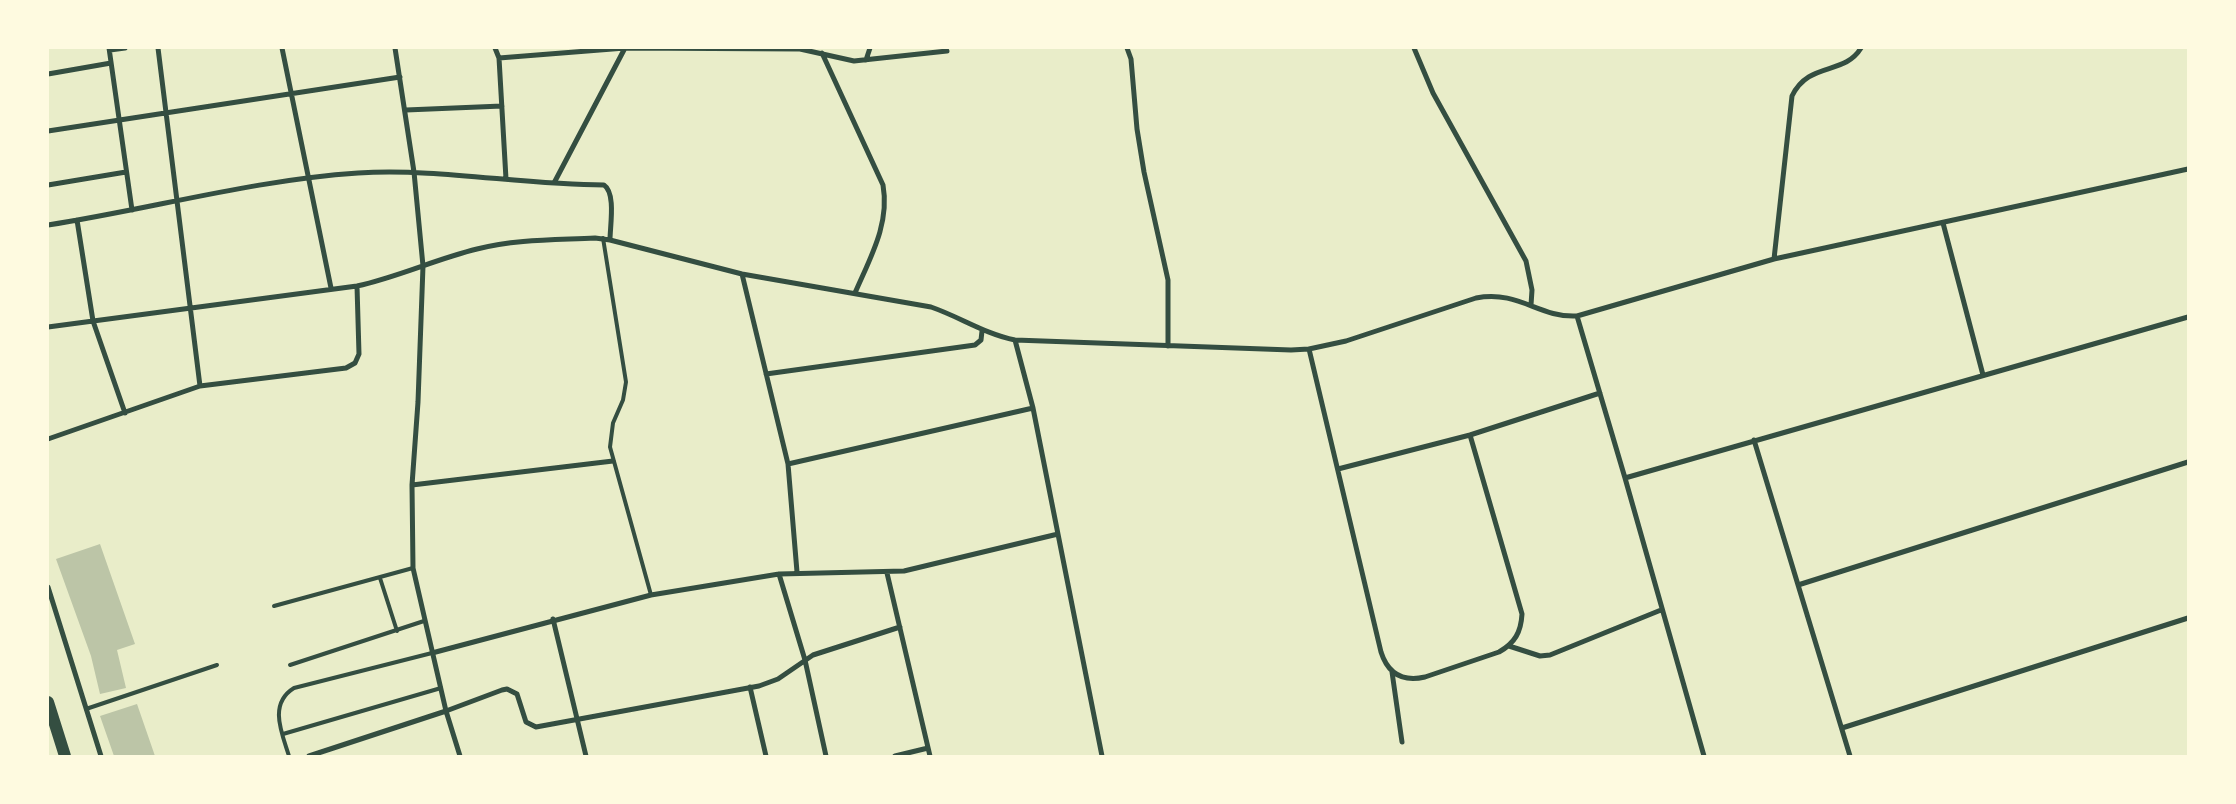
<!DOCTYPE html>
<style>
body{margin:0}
#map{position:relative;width:2236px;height:804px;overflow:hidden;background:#e9edc9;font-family:Inter,sans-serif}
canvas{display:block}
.frame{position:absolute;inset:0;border:49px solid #fefae0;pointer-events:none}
</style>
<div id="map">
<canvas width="2236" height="804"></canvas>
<div class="frame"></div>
</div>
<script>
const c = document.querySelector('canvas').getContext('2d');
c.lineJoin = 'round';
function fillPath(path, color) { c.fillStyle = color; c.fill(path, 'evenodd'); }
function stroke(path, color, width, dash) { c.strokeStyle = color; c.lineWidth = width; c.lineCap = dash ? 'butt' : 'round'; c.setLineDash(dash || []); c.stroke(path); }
fillPath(new Path2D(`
 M100,544L135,644L117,650L126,688L100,694L91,656L56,559Z
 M137,704L155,756H114L100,716Z`), '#bcc5a7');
stroke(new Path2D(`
 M603,238L626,382L623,400L613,423L610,447L651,595
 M380,578L397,631
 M274,606L413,568
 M290,665L424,621
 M86,709L217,665
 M283,734L441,688
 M289,756C282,733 268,704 294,688L432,653`), '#344e41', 4);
stroke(new Path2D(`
 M109,48L132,210
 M158,48L200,386
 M282,48L331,288
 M395,48L414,172L423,266L418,402L412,485L413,568L446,711L460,756
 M495,48L499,58L506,179
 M1127,48L1131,59L1137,129L1144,172L1168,280V346
 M1414,48L1433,93L1526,261L1532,290L1531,305
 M110,50L125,48
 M822,53L883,185C890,224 870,258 855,293
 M499,58L625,48L800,49L854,61L947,51
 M866,60L870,48
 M48,74L111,63
 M406,110L502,106
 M48,131L400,77
 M554,183L625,48
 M48,185L126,172
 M77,220L93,321L125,413
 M1943,223L1983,375
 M48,225C151,209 253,180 358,173C440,168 522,185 604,185C616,193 610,226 610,240
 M1774,259L1792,96C1809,61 1844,76 1861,48
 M742,274L788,464L797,572
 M1577,316L1625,478L1704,756
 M48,327L357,286C398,277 436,259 477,249C516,239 556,240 595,238L610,240L742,274L931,307C960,317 985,334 1015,340L1291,350L1309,349L1346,341L1476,298C1520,290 1538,318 1577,316L1774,259L2188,169
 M1015,340L1033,408L1102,756
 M1309,349L1381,652C1388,674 1403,682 1425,677L1499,652C1515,643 1521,632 1522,614L1470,435
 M766,374L975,345L981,340L982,331
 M48,439L200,386L346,368L355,363L359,354L357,286
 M1754,440L1850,756
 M788,464L1033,408
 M1338,469L1470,435L1600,393
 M1625,478L2188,317
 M412,485L613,461
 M887,573L930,756
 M779,574L805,660L826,756
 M1798,585L2188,462
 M48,587L101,756
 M553,619L586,756
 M1509,646L1540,656L1550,655L1661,610
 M432,653L651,595L779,574L904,571L1058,534
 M1392,672L1402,742
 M750,687L766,756
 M1842,728L2188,618
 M309,756L446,711L502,690L507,689L517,694L526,722L536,727L759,686L778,679L813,655L900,627
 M895,756L928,748`), '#344e41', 5);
stroke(new Path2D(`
 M48,702L65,756`), '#344e41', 12);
</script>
